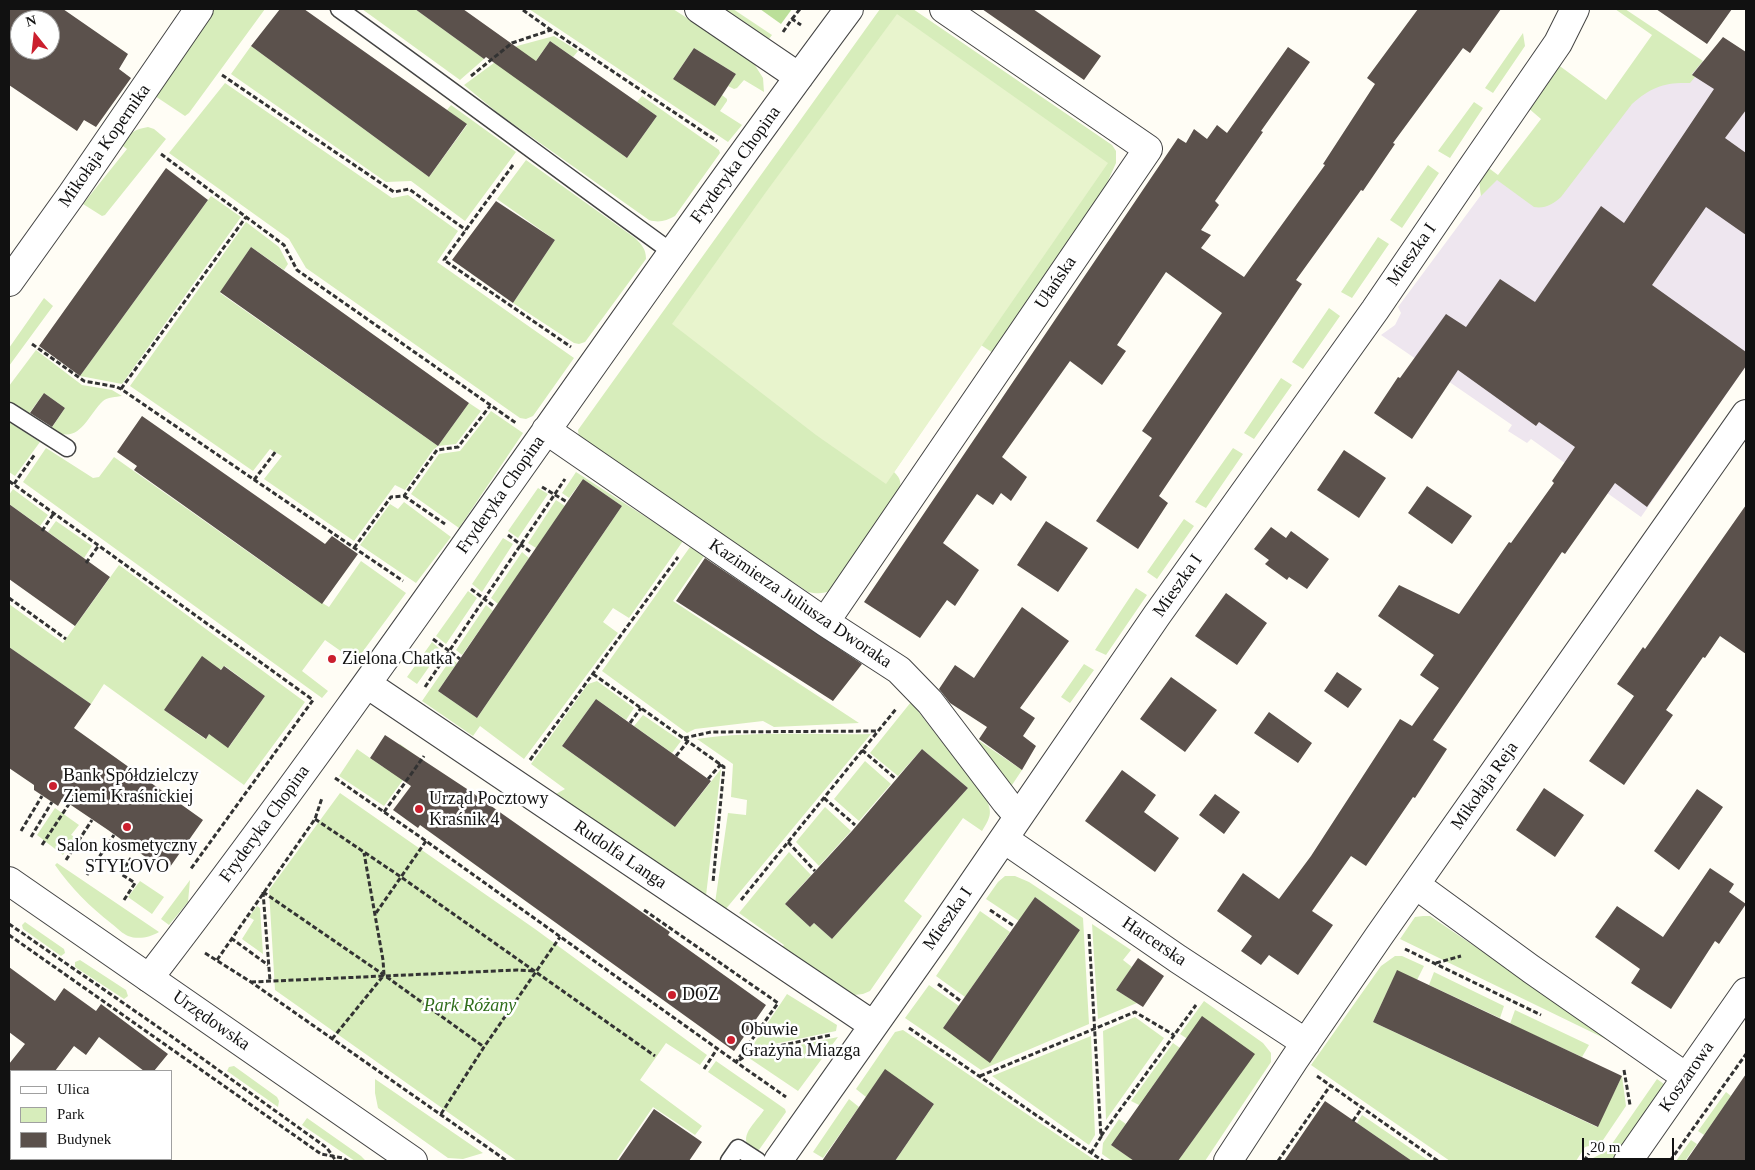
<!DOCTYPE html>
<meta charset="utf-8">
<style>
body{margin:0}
#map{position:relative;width:1755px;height:1170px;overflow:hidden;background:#fffdf5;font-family:Georgia,serif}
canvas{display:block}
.frame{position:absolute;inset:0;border:10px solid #111;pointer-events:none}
.legend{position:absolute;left:10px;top:1070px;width:162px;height:90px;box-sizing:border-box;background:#fff;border:1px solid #a0a0a0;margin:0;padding:6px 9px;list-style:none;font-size:15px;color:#111}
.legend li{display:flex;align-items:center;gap:10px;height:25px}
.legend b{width:25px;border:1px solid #a0a0a0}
.north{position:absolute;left:10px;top:10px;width:50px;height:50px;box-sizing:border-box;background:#fff;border:1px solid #a0a0a0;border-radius:50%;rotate:344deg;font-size:14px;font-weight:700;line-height:20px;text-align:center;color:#111}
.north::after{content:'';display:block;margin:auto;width:18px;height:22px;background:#cb1f2e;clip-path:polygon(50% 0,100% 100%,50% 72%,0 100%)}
.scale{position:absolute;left:1582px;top:1138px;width:92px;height:22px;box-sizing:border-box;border:2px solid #111;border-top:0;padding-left:6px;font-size:15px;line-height:18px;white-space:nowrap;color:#111;-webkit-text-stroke:4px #fff;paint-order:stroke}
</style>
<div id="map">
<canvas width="1755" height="1170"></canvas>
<div class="frame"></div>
<ul class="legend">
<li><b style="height:6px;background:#fff"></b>Ulica</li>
<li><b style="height:14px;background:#d7edbb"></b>Park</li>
<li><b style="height:14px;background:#5b514c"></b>Budynek</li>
</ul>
<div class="north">N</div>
<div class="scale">20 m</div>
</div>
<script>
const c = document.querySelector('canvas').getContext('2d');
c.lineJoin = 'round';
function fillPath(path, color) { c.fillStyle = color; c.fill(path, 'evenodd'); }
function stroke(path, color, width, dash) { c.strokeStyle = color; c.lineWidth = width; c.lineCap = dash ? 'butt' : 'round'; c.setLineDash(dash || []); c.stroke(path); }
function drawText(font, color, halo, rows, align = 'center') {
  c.font = font + ' Georgia,serif'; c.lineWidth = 5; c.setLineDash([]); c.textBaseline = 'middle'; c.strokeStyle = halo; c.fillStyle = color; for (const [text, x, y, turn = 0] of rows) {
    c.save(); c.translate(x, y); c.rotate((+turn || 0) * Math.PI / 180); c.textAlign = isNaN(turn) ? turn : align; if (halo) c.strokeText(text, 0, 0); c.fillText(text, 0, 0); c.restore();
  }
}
fillPath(new Path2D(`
 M1660,33L1746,91V366L1641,517L1531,439L1527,443L1508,431L1512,425L1381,335L1395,325L1401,313L1398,307L1484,191L1499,177L1606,110Z`), '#eee6ef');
fillPath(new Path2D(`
 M212,9H265L189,113L185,116L152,94Z
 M362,9H415L484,59L460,80Z
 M529,9H673L751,59L763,78L764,92L744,80L737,88L734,89L728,86L736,74L694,48L673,79L722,95L727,99V101L720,111L742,125L728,142Z
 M724,9H733L772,35L769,39Z
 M880,9H913L1112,145L1116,151V163L1094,212L996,355L981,345L894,472C901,479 902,483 898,493L832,590C823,594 818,594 808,592L579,439L578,430Z
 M1615,9H1625L1703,61L1692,74L1695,77L1690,83C1665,82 1651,87 1632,104L1561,197C1553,204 1545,209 1534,207L1497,180L1481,196C1479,183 1478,177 1486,166L1498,175L1541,119L1527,107L1557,64L1606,100L1652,35Z
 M1523,33L1525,46L1493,93L1485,88Z
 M554,36L578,51L573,57L550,41L521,82L627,158L657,116L637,102L642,96L719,150L720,153L675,216C666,221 659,223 649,220L499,114L464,85L517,46Z
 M251,46L429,177L467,125L447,110L451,105L516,152L465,221L411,181L386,182L231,74Z
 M225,83L392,198L408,195L458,231L437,262L574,358L533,416L526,419L520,418L306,268L289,239L169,153Z
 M1474,102L1483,108L1450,158L1438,151Z
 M148,127L154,129L166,139L105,215L102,216L83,204L127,149L120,144C128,134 135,129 148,127Z
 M526,160L635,238C642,245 646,249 646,259L585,342L579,344L574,343L513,303L555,240L497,199Z
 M1428,165L1439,173L1402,228L1390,220Z
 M211,196L241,217L122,384L80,376Z
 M246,222L279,247L288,264L284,270L251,247L220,293L438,446L469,403L481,411L456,444L438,446L433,450L405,490L395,485L354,541L264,479L282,456L270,449L253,471L130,386Z
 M1378,237L1389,244L1352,298L1341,292Z
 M44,298L53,306L9,366V348Z
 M1329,308L1340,316L1303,369L1292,362Z
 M36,350L82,385L112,390L122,396C116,397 107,397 103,401C87,416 79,447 51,429L65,408L44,393L28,415L9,403V386Z
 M1281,378L1292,385L1254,439L1244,433Z
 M491,411L523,433L459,528L411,494L439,454L460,451Z
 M9,422L40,442L15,476L9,472Z
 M46,448L93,478L99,477L114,457L306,593L329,607L361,561L406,593L358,658L352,659L325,640L302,671L328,691L322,698L23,482Z
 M1233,448L1243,454L1206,508L1195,502Z
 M576,472L683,541L629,618L613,608L603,622L618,633L524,759L480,726L473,736L422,701L451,659L457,663L438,691L477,718L622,506L583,479L569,498L562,493Z
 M538,488L548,494L518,538L508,531Z
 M13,489L48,515L40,526L9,504V495Z
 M556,500L565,506L536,548L528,543Z
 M404,502L451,537L416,583L360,545L390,504L398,509Z
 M1184,519L1194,526L1157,579L1147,572Z
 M56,521L92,546L84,558L48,532Z
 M503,538L513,544L482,592L472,584Z
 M690,547L704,556L673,601L859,723L774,727L763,721L695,729L687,733L602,671Z
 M522,552L529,558L498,604L491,598Z
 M119,565L305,702L244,785L104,684L91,704L9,647V604L63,643ZM225,666L265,696L229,747L209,734L205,739L164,710Z
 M1136,588L1147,595L1106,655L1095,650Z
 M468,591L477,598L446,644L436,636Z
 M486,605L493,611L462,655L456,650Z
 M432,642L441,650L417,684L407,677Z
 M1084,664L1094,670L1070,703L1061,697Z
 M597,681L634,708L626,720L596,699L562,746L675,827L721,769L705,904L552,796L565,789L531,764L588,684Z
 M911,702L986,799C993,813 990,818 982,831L963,818L904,901L922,916L870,991L863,994L854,995L781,949L784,945L739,913L789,852L811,875L785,904L810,927L814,923L832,939L968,788L922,749L898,776L870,753Z
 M643,715L681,741L672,753L634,726Z
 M871,734L725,910L715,903L728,813L746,815L747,800L731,797L733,764L697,739C751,731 816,735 871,734Z
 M978,740L1022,770L1010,788L1000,780Z
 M400,744L419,758L384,806L339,776L357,749L383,767Z
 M865,761L891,784L859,821L834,799Z
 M340,793L535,929L707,1055L700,1065L666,1043L640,1080L702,1126L695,1135L653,1107L616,1161H517L275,990L269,890Z
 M825,807L851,831L819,866L796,842Z
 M55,808L79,825L71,835L75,837L63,855L37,835Z
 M57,863L159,932C151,937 138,940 128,936C123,934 117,928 112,924C90,907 71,888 55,865Z
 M1005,876H1015L1029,882L1083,918L1089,1024L981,1070L905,1018L929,985L959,1006L943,1028L1080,930L1035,897L1019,921L986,899L998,882Z
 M190,880L188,902L169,925L161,919Z
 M140,881L164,897L152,914L128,897Z
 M257,906L260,908L263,954L242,939L254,920L249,917Z
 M980,911L1010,932L965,997L936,976Z
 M1423,916H1430L1614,1041L1612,1042L1400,939L1415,917Z
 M25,922L64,949L65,953L61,956L23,929L22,925Z
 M1092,924L1131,950L1123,960L1132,967L1116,990L1137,1003L1098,1019Z
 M1395,956H1402L1424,966L1417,980L1397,971L1373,1022L1597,1127L1622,1076L1626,1106L1601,1143L1585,1147L1576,1161H1450L1311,1065L1381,966Z
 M80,960L126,990L128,996L124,999L75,967V962Z
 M1434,972L1504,1006L1500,1018L1429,985Z
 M787,994L837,1025L836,1031L755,1048L753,1045Z
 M1204,1001L1263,1043L1271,1053V1062L1205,1161H1178L1254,1054L1186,1038L1180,1034Z
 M1515,1010L1589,1045L1582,1057L1510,1024Z
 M1135,1017L1164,1038L1106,1120L1103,1031Z
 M903,1030L1096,1161H895L934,1104L885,1070L866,1097L856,1089L895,1032Z
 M1091,1036L1095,1135L1089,1145L992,1076Z
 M838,1037L798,1091L749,1058L757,1054Z
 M1173,1043L1180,1048L1139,1105L1131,1101Z
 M716,1061L785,1109L786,1112L756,1154C735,1139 752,1127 764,1110L708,1072Z
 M234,1066L277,1097L279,1101L278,1107L227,1071L229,1067Z
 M375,1079L483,1153L463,1159L448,1158L378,1108L375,1093Z
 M1657,1079L1668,1087L1616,1161H1589L1591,1159L1607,1151Z
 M1726,1092L1731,1096L1704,1135L1698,1131Z
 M849,1099L859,1107L823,1158L813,1152Z
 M1362,1115L1429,1161H1412L1357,1123Z
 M307,1118L361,1156L366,1161H355L302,1125Z
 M1119,1119L1126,1124L1111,1145L1134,1161H1112L1102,1154L1103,1143Z
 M1691,1140L1697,1144L1685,1161H1676Z`), '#d7edbb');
fillPath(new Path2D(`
 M760,9H792L781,24Z`), '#bbdf99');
fillPath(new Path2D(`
 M897,14L1108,163L886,484L816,435L672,324L766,192Z`), '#e8f4cd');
fillPath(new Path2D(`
 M9,9H63L128,54L119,69L131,78L96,127L84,120L77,131L9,85ZM20,20H50V50H20Z
 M280,9H304L467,124L429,177L251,46Z
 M415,9H463L536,61L550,41L657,116L627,158L486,57L484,59Z
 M982,9H1033L1101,56L1084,80Z
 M1418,9H1501L1470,53L1463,48L1393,143L1395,144L1363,191L1361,190L1296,280L1302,284L1159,496L1168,503L1138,549L1096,521L1152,438L1142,431L1222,313L1166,272L1117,345L1126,351L1102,385L1070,361L1002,457L1027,477L1011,501L1001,493L993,505L977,494L943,543L979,570L955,606L947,600L920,638L864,602L1178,138L1186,143L1194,129L1207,139L1217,125L1227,133L1288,47L1310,62L1261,131L1263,132L1215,201L1219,205L1201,230L1211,235L1201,248L1244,277L1325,165L1323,164L1375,84L1367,78Z
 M1656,9H1732L1707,44Z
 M1723,37L1746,52V110L1725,138L1746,153V235L1706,207L1652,285L1746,352V366L1647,507L1615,483L1565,554L1562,552L1433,740L1447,749L1415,798L1413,797L1366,866L1351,856L1312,911L1333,925L1298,975L1269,955L1261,965L1241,951L1252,936L1217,911L1243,873L1279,899L1311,856L1400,719L1412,726L1439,688L1420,675L1434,655L1378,616L1399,585L1459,614L1509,542L1511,543L1554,483L1552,481L1575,447L1539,422L1536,426L1458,370L1412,439L1374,413L1398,377L1400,378L1446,314L1466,327L1500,279L1535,302L1601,206L1624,223L1714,89L1692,75Z
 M694,48L736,74L715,106L673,79Z
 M166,168L208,200L80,376L39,346Z
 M496,201L555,240L513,303L452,260Z
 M251,247L469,403L438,446L220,292Z
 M44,393L65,408L52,427L30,413Z
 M142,416L325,544L332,536L358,554L322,604L134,470L137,466L117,452Z
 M1344,450L1386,478L1359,518L1317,490Z
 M583,479L622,506L477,718L438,691Z
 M1427,486L1472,516L1452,544L1408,513Z
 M9,504L110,577L75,626L9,579Z
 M1746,505V654L1720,636L1705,658L1703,657L1666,710L1673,715L1624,785L1589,761L1634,696L1617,684L1643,647L1645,649Z
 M1046,521L1088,548L1058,592L1017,565Z
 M1271,527L1286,538L1291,531L1329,559L1307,589L1289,577L1287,580L1265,564L1269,560L1254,549Z
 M705,558L862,664L833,701L676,601Z
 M1226,593L1267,623L1237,665L1195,636Z
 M1022,607L1069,641L1020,708L1035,718L1023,736L1036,746L1022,770L979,739L987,727L950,703L939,689L955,665L974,678Z
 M9,647L91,704L74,728L203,820L170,867L158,858L154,863L108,830L62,799L58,806L34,790V785L9,768Z
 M202,656L221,670L224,666L265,696L228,748L209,734L206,739L164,710Z
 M1337,672L1362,689L1348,708L1324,691Z
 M1171,677L1217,710L1185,752L1140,719Z
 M596,699L711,781L675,827L562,746Z
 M1269,712L1312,743L1298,763L1254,733Z
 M385,735L467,789L670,932L668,935L766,1005L734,1051L420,825L418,828L393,810L411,786L370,758Z
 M922,749L968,788L832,939L814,923L810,927L785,904L852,831Z
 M1122,770L1156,795L1144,812L1179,838L1155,872L1085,821Z
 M1544,788L1584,815L1555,857L1516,830Z
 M1697,789L1723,807L1679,870L1654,851Z
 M1215,794L1240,812L1224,834L1199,815Z
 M1710,868L1734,884L1729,892L1746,904L1719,944L1715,941L1671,1009L1631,983L1640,969L1595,937L1617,906L1663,937Z
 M1035,897L1080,930L990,1063L943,1028Z
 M1138,958L1164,976L1143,1007L1116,990Z
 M9,967L55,1001L64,988L96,1011L101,1004L168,1054L154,1071H144L99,1037L86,1055L74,1046L55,1071H9V1064L25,1044L9,1032Z
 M1397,970L1622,1076L1598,1127L1373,1022Z
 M1202,1016L1255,1054L1178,1161H1134L1111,1145Z
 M885,1069L934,1104L895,1161H822Z
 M1746,1074V1161H1686L1704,1135Z
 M1325,1101L1357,1123L1412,1161H1284Z
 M654,1109L702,1142L689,1161H618Z`), '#5b514c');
const service = new Path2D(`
 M339,9C451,89 561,172 673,253
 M9,411L67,448
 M729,1161L738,1148L758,1161`);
const minor = new Path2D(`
 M699,9L799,77
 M9,282L72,194L199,9
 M546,430L825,622L899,670L930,702L1006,802L1018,816
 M825,622L1148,149L944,9
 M367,684L873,1025
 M1004,839L1178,959L1306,1043
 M1416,885L1531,969L1686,1077
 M149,978C392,662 611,329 849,9
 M778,1161L941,930L1157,615L1375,310L1465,178L1558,43L1575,9
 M1228,1161L1294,1060L1379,936L1746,414
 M1628,1161L1746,992`);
const tertiary = new Path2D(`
 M9,881L413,1161`);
stroke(service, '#444', 19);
stroke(minor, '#444', 30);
stroke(tertiary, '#444', 30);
stroke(new Path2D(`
 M523,10L551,30
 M792,19L800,9
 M783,32L792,19L801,25
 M222,75L394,192L409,189L466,230
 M471,76L512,43L551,30L717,141
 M161,154L284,245L297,270L516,423
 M513,165L444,260L571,347
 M32,344L84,381L117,387L121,389L403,581
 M121,389L246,217
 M254,480L276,451
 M9,481L313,700L190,870
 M14,484L35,454
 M542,487L567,502
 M404,496L445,524
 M42,531L54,513
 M508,535L532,553
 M354,548L391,497L404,496L437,450L458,447L490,406
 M86,563L99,545
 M471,589L495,607
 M9,598L66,639
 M433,639L460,659
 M593,674L724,767L713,882
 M425,687L565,479
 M630,723L641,708
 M684,738L711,732L877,731
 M862,750L896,779
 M676,756L688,741
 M530,760L678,557
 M335,778L426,841L736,1062L754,1051L831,1035
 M708,779L721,764
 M824,798L855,825
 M384,812L424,756
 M315,819L401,877L655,1056
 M21,831L42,796
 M31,837L52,802
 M788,842L815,871
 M42,845L69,804
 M66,860L92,820
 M87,875L114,835
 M263,892L384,975L484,1047
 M263,892L270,981
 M124,900L135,883L121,874L131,858
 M741,900L896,709
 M644,910L778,1003L736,1062L786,1097
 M990,910L1014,926
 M376,913L426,841
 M9,924L171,1036L327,1148L336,1161
 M1089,934L1101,1137L1091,1153
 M9,935L321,1154L343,1158L348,1161
 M231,938L268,965
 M1405,949L1541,1015
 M205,953L251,982L507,1161
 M217,960L315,819L322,798
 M1436,963L1461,956
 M251,982L517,970L535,971
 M938,984L962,1002
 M909,1028L1103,1161
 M332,1039L384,975L383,960L364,853
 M704,1069L717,1049
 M1624,1070L1630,1105
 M980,1076L1135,1012L1174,1035
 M1317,1076L1438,1161
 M441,1114L484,1047L560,937
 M1353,1121L1362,1108
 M1101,1136L1196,1005
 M1278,1161L1330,1086
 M1584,1161L1589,1153L1602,1147
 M1670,1161L1746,1054`), '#333', 3, [5, 2.5]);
stroke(service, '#fff', 16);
stroke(minor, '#fff', 28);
stroke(tertiary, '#fff', 28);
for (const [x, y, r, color] of [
 [332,659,5,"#cb1f2e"],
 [53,786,5,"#cb1f2e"],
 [419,809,5,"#cb1f2e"],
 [127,827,5,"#cb1f2e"],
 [672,995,5,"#cb1f2e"],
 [731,1040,5,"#cb1f2e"]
]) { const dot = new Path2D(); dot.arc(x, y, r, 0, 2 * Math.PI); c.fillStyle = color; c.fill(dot); stroke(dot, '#fff', 2); }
drawText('18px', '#111', '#fff', [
 ["Mikołaja Kopernika",105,146,-55],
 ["Fryderyka Chopina",736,165,-54],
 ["Mieszka I",1412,255,-55],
 ["Ułańska",1056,283,-56],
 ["Fryderyka Chopina",501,495,-55],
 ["Mieszka I",1178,586,-55],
 ["Kazimierza Juliusza Dworaka",800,604,34],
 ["Mikołaja Reja",1485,786,-55],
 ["Fryderyka Chopina",265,824,-54],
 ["Rudolfa Langa",620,855,34],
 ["Mieszka I",948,919,-55],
 ["Harcerska",1154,942,34],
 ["Urzędowska",211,1021,35],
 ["Koszarowa",1687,1077,-55]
]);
drawText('18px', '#111', '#fff', [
 ["Zielona Chatka",342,659],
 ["Bank Spółdzielczy",63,776],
 ["Ziemi Kraśnickiej",63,797],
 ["Urząd Pocztowy",429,799],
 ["Kraśnik 4",429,820],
 ["Salon kosmetyczny",127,846,"center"],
 ["STYLOVO",127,867,"center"],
 ["DOZ",682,995],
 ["Obuwie",741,1030],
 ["Grażyna Miazga",741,1051]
], 'left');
drawText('italic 18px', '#306e1b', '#fff', [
 ["Park Różany",470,1006]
]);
</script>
